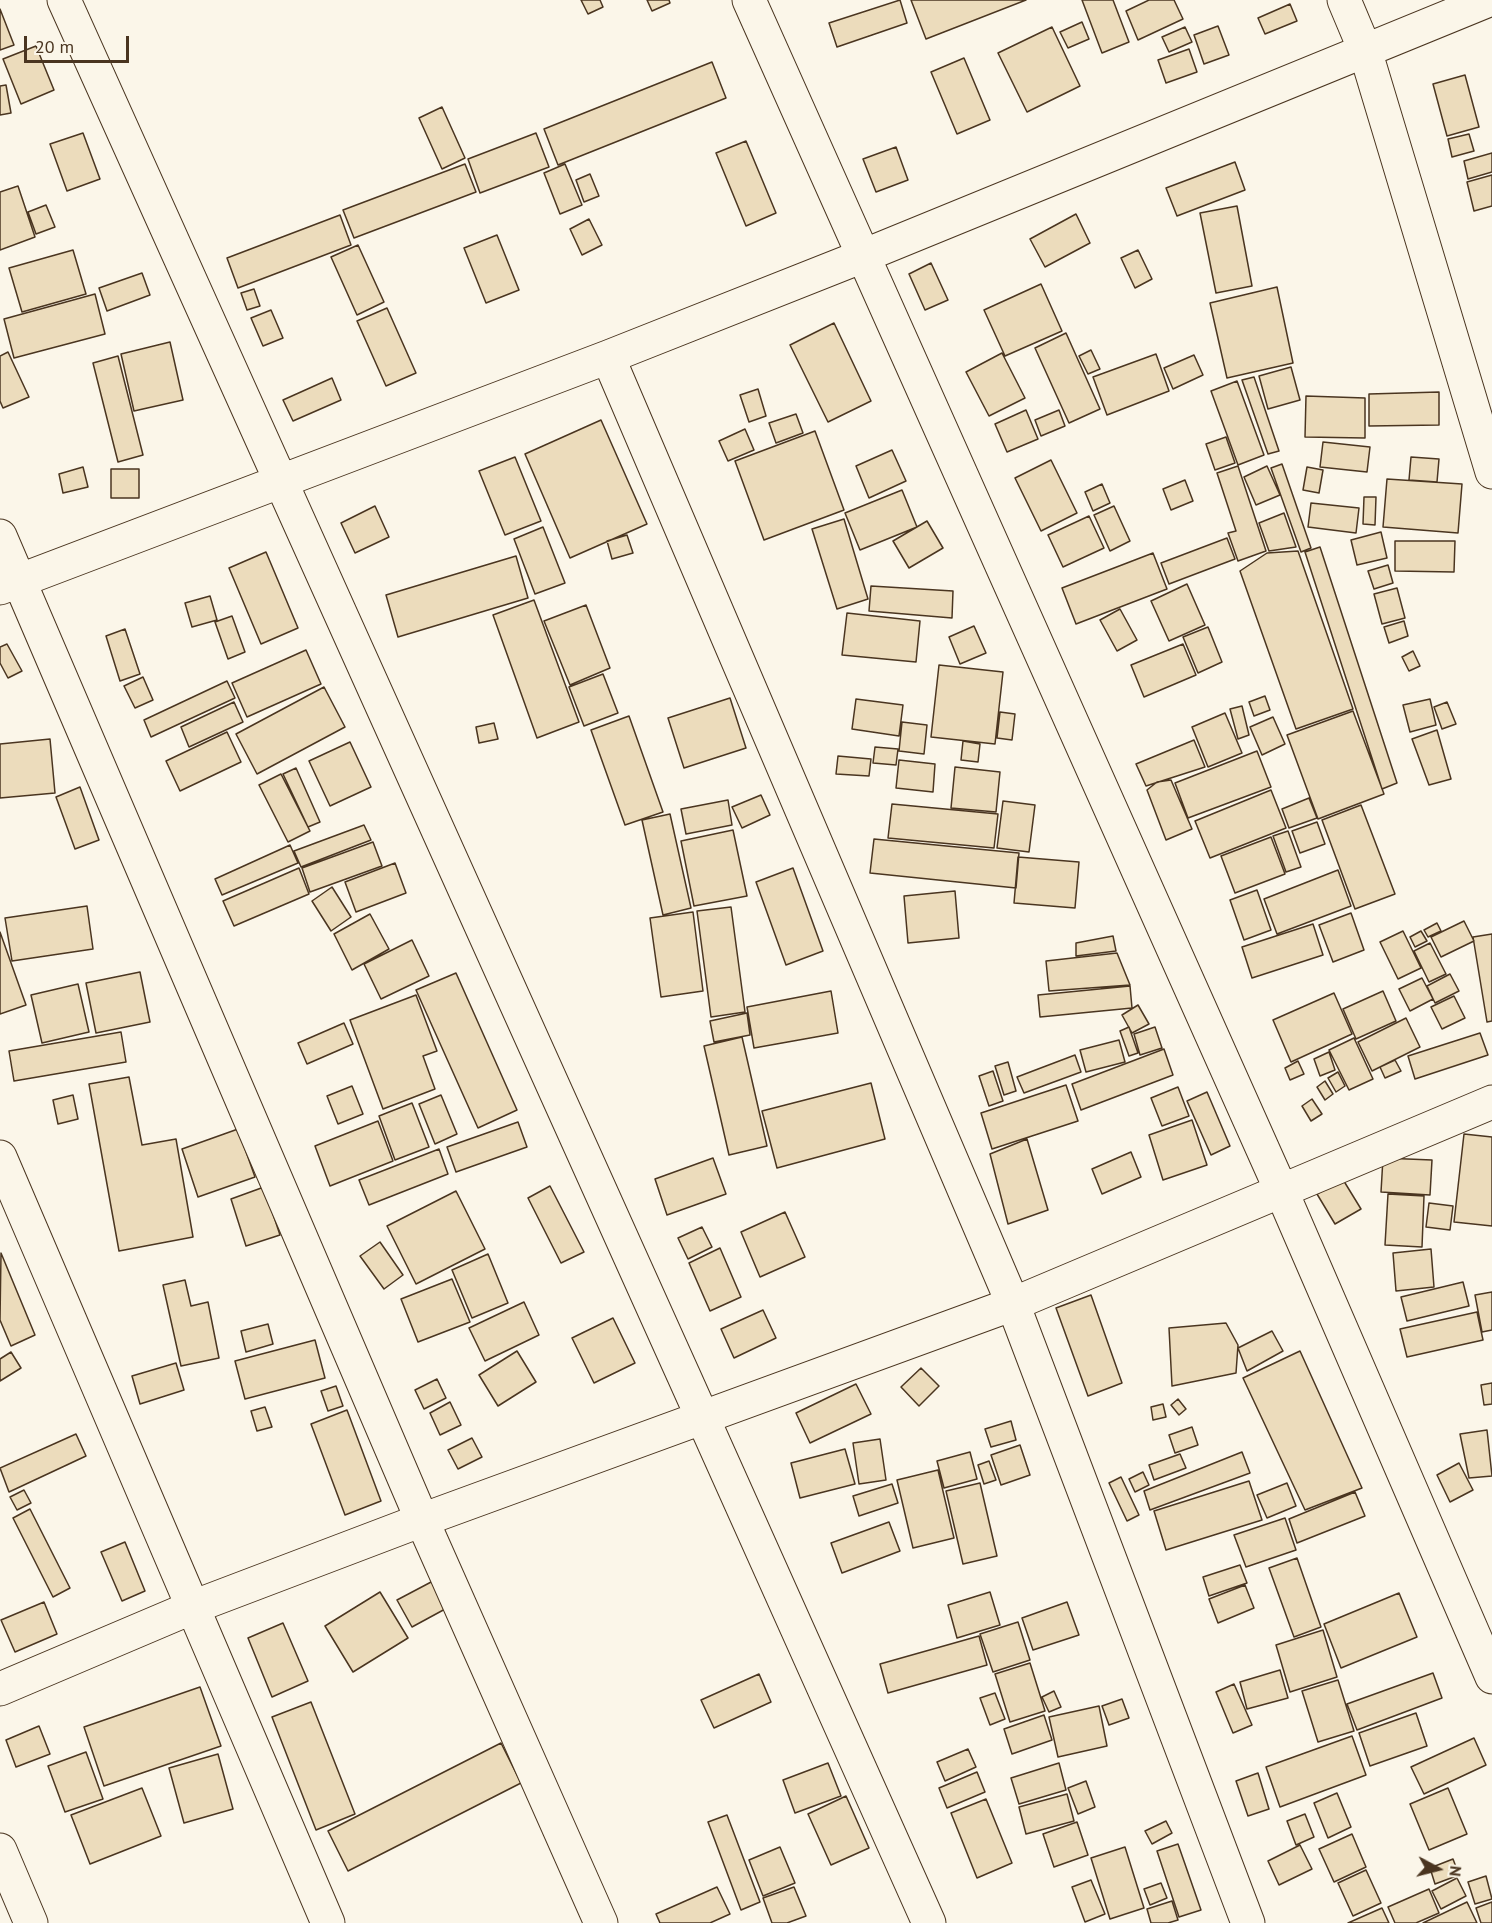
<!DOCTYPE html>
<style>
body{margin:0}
#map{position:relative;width:1492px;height:1923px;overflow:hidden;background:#fbf6e9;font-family:"PT Sans",sans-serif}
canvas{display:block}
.north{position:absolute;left:1408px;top:1839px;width:60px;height:60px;-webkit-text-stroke:4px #fbf6e9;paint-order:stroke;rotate:97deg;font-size:16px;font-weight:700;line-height:24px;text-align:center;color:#4a3520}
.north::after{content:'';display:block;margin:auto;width:21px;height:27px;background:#4a3520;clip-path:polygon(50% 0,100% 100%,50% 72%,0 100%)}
.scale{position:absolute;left:24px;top:36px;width:105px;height:27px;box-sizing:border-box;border:3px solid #4a3520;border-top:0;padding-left:8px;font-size:18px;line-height:21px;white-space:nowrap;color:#4a3520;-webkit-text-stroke:4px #fbf6e9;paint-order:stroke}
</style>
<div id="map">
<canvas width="1492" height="1923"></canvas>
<div class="north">N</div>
<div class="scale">20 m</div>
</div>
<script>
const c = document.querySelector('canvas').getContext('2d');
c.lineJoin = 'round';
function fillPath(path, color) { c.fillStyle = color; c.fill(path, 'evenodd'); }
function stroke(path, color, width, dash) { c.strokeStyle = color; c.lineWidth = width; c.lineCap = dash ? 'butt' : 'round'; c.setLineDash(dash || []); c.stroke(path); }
const building = new Path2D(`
 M581,0H600L603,7L588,14Z
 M647,0H669L670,3L652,11Z
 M900,0L907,23L837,47L829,23Z
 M911,0H1026L926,39Z
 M1082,0H1113L1129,42L1102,53Z
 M1149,0H1174L1183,19L1138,40L1126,11Z
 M1290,4L1297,21L1265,34L1258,18Z
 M0,9L14,45L0,50Z
 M1082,22L1089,39L1068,48L1060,32Z
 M1218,26L1229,55L1204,64L1194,35Z
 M1052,27L1080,86L1027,112L998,53Z
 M1185,27L1192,42L1169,52L1162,37Z
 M36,46L54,90L21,104L3,59Z
 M1189,49L1197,72L1166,83L1158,60Z
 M964,58L990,120L957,134L931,72Z
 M712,62L726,98L558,165L544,129Z
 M1465,75L1479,127L1447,136L1433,84Z
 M6,85L11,113L0,115V86Z
 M442,107L465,158L442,169L419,118Z
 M83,133L100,179L67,191L50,144Z
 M536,133L549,167L480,193L468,159Z
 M1469,134L1474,151L1452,157L1448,139Z
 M746,141L776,213L746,226L716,153Z
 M896,147L908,180L876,192L863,159Z
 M1492,153V172L1468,179L1464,161Z
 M1235,162L1245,190L1177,216L1166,188Z
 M465,164L476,192L354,238L343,210Z
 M565,164L582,205L560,214L544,173Z
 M590,174L599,196L584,202L576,180Z
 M1492,175V206L1474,211L1467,182Z
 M18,186L35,237L0,250V192Z
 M46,205L55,227L36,234L28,212Z
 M1237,206L1252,286L1216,293L1200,213Z
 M1076,214L1090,243L1045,267L1030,239Z
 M340,215L351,245L238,288L227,258Z
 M589,219L602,245L582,255L570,229Z
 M497,235L519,290L486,303L464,248Z
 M358,245L384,302L357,315L331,257Z
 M73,250L86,294L22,312L9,268Z
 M1138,250L1152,279L1135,288L1121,258Z
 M931,263L948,300L925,310L909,274Z
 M142,273L150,295L107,311L99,288Z
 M1041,284L1062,331L1005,356L984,310Z
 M1277,287L1293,363L1227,378L1210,303Z
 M254,289L260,306L247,310L241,293Z
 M95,294L105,334L14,358L4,319Z
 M387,308L416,373L386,386L357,321Z
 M271,310L283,338L263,346L251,318Z
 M834,323L871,401L828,422L790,345Z
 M1066,333L1100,409L1069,423L1035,348Z
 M170,342L183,400L134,411L121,354Z
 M1091,350L1100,369L1088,374L1079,356Z
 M8,352L29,397L3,408L0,401V356Z
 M1002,353L1025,398L989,416L966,372Z
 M1156,354L1169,391L1107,415L1093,377Z
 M1194,355L1203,375L1173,389L1164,368Z
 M118,356L143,455L118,462L93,363Z
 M1291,367L1300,400L1268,409L1259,376Z
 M1254,377L1279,451L1268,454L1242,380Z
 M332,378L341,400L293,421L283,400Z
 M1237,381L1264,455L1238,465L1211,391Z
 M758,389L766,416L749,422L740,395Z
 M1439,392V425L1369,426V394Z
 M1306,396L1365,398V438L1305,437Z
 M1026,410L1038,439L1007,452L995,424Z
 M1059,410L1065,426L1041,436L1035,420Z
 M796,414L803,433L776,443L769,423Z
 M601,420L647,524L570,558L525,454Z
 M745,429L754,450L728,461L719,441Z
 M815,431L844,510L764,540L735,461Z
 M1226,437L1235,463L1215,470L1206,444Z
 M1323,442L1370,447L1367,472L1320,467Z
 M892,450L906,481L869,498L856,466Z
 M515,457L541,521L505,535L479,471Z
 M1411,457L1439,459L1437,482L1409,480Z
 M1051,460L1077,513L1041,531L1015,478Z
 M1282,464L1311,548L1301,552L1271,468Z
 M1238,466L1266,551L1238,561L1228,533L1236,531L1217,473Z
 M1267,466L1280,495L1256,505L1244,477Z
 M83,467L88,487L63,493L59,474Z
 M1307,467L1323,470L1319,493L1303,490Z
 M111,469H139V498H111Z
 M1387,479L1462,484L1458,533L1383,527Z
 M1185,480L1193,501L1171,510L1163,489Z
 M1102,484L1110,503L1093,511L1085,492Z
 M902,490L917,527L860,550L845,513Z
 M1364,497H1376L1375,525L1363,524Z
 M1311,503L1359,508L1356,533L1308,527Z
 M375,506L389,537L355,553L341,523Z
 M1114,506L1130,541L1110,551L1094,515Z
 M1284,513L1296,547L1269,551L1259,523Z
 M1089,516L1104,548L1063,567L1048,535Z
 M844,519L868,599L837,609L812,529Z
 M927,521L943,548L909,568L893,541Z
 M543,527L565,583L535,594L514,539Z
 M1381,532L1387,558L1357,565L1351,540Z
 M627,535L633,553L612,559L607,541Z
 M1227,538L1235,559L1169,584L1161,563Z
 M1395,541H1455L1454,572L1395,571Z
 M1320,547L1397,783L1382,789L1305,552Z
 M1298,551L1353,709L1296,729L1240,571L1267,553Z
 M266,552L298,628L261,644L229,568Z
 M1153,553L1167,589L1076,624L1062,588Z
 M516,556L528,598L398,637L386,595Z
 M1388,565L1393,583L1374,589L1368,571Z
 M1187,584L1205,625L1169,641L1151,601Z
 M871,586L953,591L952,618L869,611Z
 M1397,588L1405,618L1382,624L1374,594Z
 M210,596L217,620L192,627L185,603Z
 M534,600L579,722L537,738L493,615Z
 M586,605L610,668L570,685L544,621Z
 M1120,609L1137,640L1117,651L1100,620Z
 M847,613L920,621L916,662L842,655Z
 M232,616L245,652L228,659L215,622Z
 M1404,621L1408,636L1389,643L1384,627Z
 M974,626L986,653L960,664L949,637Z
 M1208,627L1222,662L1198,673L1183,637Z
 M125,629L140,674L120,681L106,636Z
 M7,644L22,671L8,678L0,663V647Z
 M1183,644L1196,675L1144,697L1131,665Z
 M306,650L321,684L247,717L232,683Z
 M1413,651L1420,666L1409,671L1402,657Z
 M939,665L1003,672L995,744L931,737Z
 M603,674L618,713L584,726L569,687Z
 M143,677L153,700L135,708L124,686Z
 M227,681L235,698L151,737L144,720Z
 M324,687L345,727L257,774L236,734Z
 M1265,696L1270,710L1254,716L1249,702Z
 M730,698L746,748L684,768L668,718Z
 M856,699L903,705L899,736L852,729Z
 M1430,699L1436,725L1410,732L1403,705Z
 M234,702L243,722L189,747L181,727Z
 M1447,702L1456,724L1442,729L1434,707Z
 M1242,706L1249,735L1238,739L1230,709Z
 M1353,711L1384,794L1318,819L1287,735Z
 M1000,712L1015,714L1012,740L997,738Z
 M1225,713L1242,753L1208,767L1192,727Z
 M629,716L663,812L625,825L591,730Z
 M1273,717L1285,744L1262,755L1250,727Z
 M902,722L927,725L924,754L899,751Z
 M494,723L498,739L479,743L476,727Z
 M1437,730L1451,779L1429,785L1412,739Z
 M227,732L241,762L180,791L166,761Z
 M50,739L55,793L0,798V744Z
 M1194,740L1205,767L1146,786L1136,764Z
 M963,741L980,744L978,762L961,760Z
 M350,742L371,787L330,806L309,761Z
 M875,747L898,749L896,765L873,763Z
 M1257,751L1271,787L1188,818L1175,783Z
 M838,756L871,759L869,776L836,774Z
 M899,760L935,764L933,792L896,788Z
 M955,767L1000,772L996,812L951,808Z
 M296,768L320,822L308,827L283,774Z
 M281,774L310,831L288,842L259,785Z
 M1171,780L1192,829L1166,840L1147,790L1157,782Z
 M80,787L99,840L75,849L56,797Z
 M1271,790L1286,828L1210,858L1195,821Z
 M761,795L770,815L742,828L732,807Z
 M1309,798L1317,818L1289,828L1282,809Z
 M728,800L732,825L686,834L681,809Z
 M1003,801L1035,805L1029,852L997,848Z
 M892,804L998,814L994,848L888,838Z
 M1361,805L1395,894L1355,909L1322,820Z
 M670,814L691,908L663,915L642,820Z
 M1317,822L1325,844L1300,853L1292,831Z
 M364,825L371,840L301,867L294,851Z
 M733,830L747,896L694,906L681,841Z
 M1288,831L1301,867L1286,872L1273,836Z
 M1271,837L1285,874L1235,893L1221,856Z
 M874,839L1019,853L1016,888L870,873Z
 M373,842L382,866L310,892L302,868Z
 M290,845L298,863L222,895L215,879Z
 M1018,857L1079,862L1075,908L1014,903Z
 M395,863L406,893L356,912L345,882Z
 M299,868L309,894L234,926L223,901Z
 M793,868L823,951L786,965L756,882Z
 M1338,870L1351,906L1277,934L1264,899Z
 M332,887L351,917L331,931L312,901Z
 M1257,890L1271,930L1244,940L1230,900Z
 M955,891L959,938L908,943L904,896Z
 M87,906L93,949L12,961L5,918Z
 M731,907L745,1012L711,1017L697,911Z
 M693,912L703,991L661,997L650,918Z
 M1351,913L1364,950L1333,962L1319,925Z
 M370,914L389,949L352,970L334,934Z
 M1464,921L1474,941L1441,957L1431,937Z
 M1437,923L1441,931L1428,937L1424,930Z
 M1313,924L1323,955L1252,978L1242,947Z
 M1403,931L1421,968L1398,979L1380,942Z
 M1421,931L1427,941L1415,947L1410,937Z
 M0,932L26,1005L0,1014Z
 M1492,934V1021L1487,1022L1473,937Z
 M1113,936L1116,951L1076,956V943Z
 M412,940L429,976L381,999L364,964Z
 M1430,943L1446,974L1429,982L1414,951Z
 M1117,953L1130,985L1049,991L1046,961Z
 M140,972L150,1022L96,1033L86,983Z
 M456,973L517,1110L478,1128L416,990Z
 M1450,974L1459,991L1435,1003L1427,986Z
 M1422,978L1433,999L1410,1011L1399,989Z
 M78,984L89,1032L42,1043L31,995Z
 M1130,986L1132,1008L1040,1017L1038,995Z
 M831,991L838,1033L754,1048L747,1007Z
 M1383,991L1396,1021L1356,1039L1343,1009Z
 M1334,993L1352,1034L1291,1062L1273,1020Z
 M416,995L437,1051L423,1056L435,1089L383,1109L350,1020Z
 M1454,996L1465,1018L1442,1029L1431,1007Z
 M1138,1005L1149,1024L1132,1033L1122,1015Z
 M747,1013L750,1035L714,1042L710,1021Z
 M1406,1018L1420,1047L1372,1071L1358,1042Z
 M344,1023L353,1044L307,1064L298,1043Z
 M1129,1027L1138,1053L1129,1056L1120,1031Z
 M1155,1027L1162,1048L1140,1055L1134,1034Z
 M121,1032L126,1062L14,1081L9,1051Z
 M1480,1033L1488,1055L1415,1079L1408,1056Z
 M742,1037L767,1146L729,1155L704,1046Z
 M1354,1038L1373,1079L1349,1090L1329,1050Z
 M1119,1040L1125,1062L1086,1072L1080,1050Z
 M1164,1049L1173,1075L1081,1110L1072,1084Z
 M1329,1052L1335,1070L1320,1076L1314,1059Z
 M1075,1055L1081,1072L1024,1093L1017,1077Z
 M1395,1060L1401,1071L1385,1078L1380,1067Z
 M1298,1061L1304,1074L1290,1080L1285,1068Z
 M1008,1062L1016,1091L1004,1095L995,1066Z
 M993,1071L1003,1101L989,1106L979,1076Z
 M1338,1072L1345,1086L1336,1092L1328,1078Z
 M129,1077L142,1145L176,1139L193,1237L119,1251L89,1084Z
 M1325,1081L1333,1094L1325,1100L1317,1087Z
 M871,1083L885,1139L777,1168L762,1111Z
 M1066,1085L1078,1121L992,1149L981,1113Z
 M352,1086L363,1114L338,1124L327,1096Z
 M1178,1087L1189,1116L1162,1126L1151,1098Z
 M1207,1092L1230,1146L1211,1155L1187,1101Z
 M73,1095L78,1119L58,1124L53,1100Z
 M441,1095L457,1134L435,1144L419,1104Z
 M1312,1099L1322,1114L1311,1121L1302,1106Z
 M412,1103L429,1147L395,1160L379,1116Z
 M1192,1120L1207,1165L1163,1180L1149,1135Z
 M378,1121L393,1161L330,1186L315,1146Z
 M518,1122L527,1147L456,1172L447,1147Z
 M238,1129L255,1177L198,1197L182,1149Z
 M1464,1134L1492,1137V1226L1454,1222Z
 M1027,1139L1048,1210L1008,1224L990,1154Z
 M439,1149L448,1174L369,1205L359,1180Z
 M1131,1152L1141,1177L1102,1194L1092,1169Z
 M713,1158L726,1194L667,1215L655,1179Z
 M1383,1158L1432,1160L1430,1195L1381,1192Z
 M1342,1178L1361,1209L1335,1224L1317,1194Z
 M550,1186L584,1252L561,1263L528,1198Z
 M264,1187L280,1235L246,1246L231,1199Z
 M456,1191L485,1249L416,1284L387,1226Z
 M1388,1194L1424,1196L1422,1247L1385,1245Z
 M1429,1203L1453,1206L1450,1230L1426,1227Z
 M785,1212L805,1257L760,1277L741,1232Z
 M702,1227L712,1247L688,1259L678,1238Z
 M380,1242L403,1275L384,1289L360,1256Z
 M720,1248L741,1297L710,1311L689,1263Z
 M1431,1249L1434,1287L1396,1291L1393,1253Z
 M1,1253L35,1335L11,1346L0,1320Z
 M488,1254L508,1303L472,1318L452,1270Z
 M452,1279L470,1322L418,1342L401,1299Z
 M185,1280L191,1306L208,1302L219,1358L181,1366L163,1285Z
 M1463,1282L1469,1306L1407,1321L1401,1297Z
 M1492,1292V1330L1482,1332L1475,1295Z
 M1091,1295L1122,1383L1088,1396L1056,1308Z
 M524,1302L539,1335L485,1361L469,1328Z
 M763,1310L776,1338L734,1358L721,1329Z
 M1477,1312L1483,1340L1407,1357L1400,1329Z
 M613,1318L635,1363L594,1383L572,1338Z
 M1226,1323L1238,1345L1236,1373L1172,1386L1169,1328Z
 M268,1324L273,1344L246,1352L241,1331Z
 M1272,1331L1283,1351L1247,1371L1238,1348Z
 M315,1340L325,1378L245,1399L235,1361Z
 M517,1351L536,1382L498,1406L479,1375Z
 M1300,1351L1362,1488L1305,1510L1243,1378Z
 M11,1352L21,1368L0,1381V1359Z
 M176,1363L184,1390L140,1404L132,1376Z
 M921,1368L939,1386L919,1406L901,1387Z
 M437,1379L446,1398L424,1409L415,1390Z
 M1492,1383V1404L1484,1405L1481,1385Z
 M856,1384L871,1414L810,1443L796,1413Z
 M336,1386L343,1406L328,1411L321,1391Z
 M1178,1399L1186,1409L1179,1415L1171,1405Z
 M450,1402L461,1425L440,1435L430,1413Z
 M1163,1404L1166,1417L1153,1420L1151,1407Z
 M265,1407L272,1427L257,1431L251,1411Z
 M347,1410L381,1501L345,1515L311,1424Z
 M1011,1421L1016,1440L991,1447L985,1429Z
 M1192,1427L1198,1445L1175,1453L1169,1435Z
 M1487,1430L1492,1476L1469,1478L1460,1434Z
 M76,1434L86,1456L9,1492L0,1468Z
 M472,1438L482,1457L458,1469L448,1450Z
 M880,1439L886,1480L859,1484L853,1443Z
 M1020,1445L1030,1475L1001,1485L991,1455Z
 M845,1449L855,1484L800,1498L791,1463Z
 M970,1452L977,1479L944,1488L937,1461Z
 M1242,1452L1250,1473L1150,1510L1144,1491Z
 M1180,1454L1186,1468L1154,1480L1149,1465Z
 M989,1461L996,1480L984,1484L978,1465Z
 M1459,1463L1473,1490L1450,1502L1437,1475Z
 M938,1470L954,1538L913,1548L897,1480Z
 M1143,1472L1149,1485L1135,1492L1129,1479Z
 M1121,1477L1139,1515L1127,1521L1109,1483Z
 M1249,1481L1262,1520L1166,1550L1154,1511Z
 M980,1483L997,1556L963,1564L946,1491Z
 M1287,1483L1296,1506L1267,1518L1257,1495Z
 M892,1484L898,1503L859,1516L853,1496Z
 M24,1490L31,1503L17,1510L10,1497Z
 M1355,1492L1365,1516L1297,1543L1289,1519Z
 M30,1509L70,1588L53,1597L13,1518Z
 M1285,1518L1296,1550L1246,1567L1234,1535Z
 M889,1522L900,1551L842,1573L831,1543Z
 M125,1542L145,1591L122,1601L101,1552Z
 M1297,1558L1321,1627L1294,1637L1269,1568Z
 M1240,1565L1247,1583L1209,1596L1203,1577Z
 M433,1581L447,1608L412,1627L397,1600Z
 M1245,1585L1254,1608L1218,1623L1209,1599Z
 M380,1592L408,1638L353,1672L325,1626Z
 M990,1592L1000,1625L957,1638L948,1605Z
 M1399,1593L1417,1637L1341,1668L1324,1624Z
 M44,1602L57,1634L15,1652L1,1620Z
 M1067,1602L1079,1635L1033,1650L1022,1618Z
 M1018,1622L1030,1660L993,1672L980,1634Z
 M283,1623L308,1681L272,1697L248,1638Z
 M1323,1630L1337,1677L1290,1692L1276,1645Z
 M979,1636L987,1665L888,1693L880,1664Z
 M1030,1663L1045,1711L1010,1722L995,1674Z
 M1280,1670L1288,1698L1247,1709L1240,1682Z
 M1433,1673L1442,1698L1357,1730L1347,1704Z
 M759,1674L771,1702L714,1728L701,1700Z
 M1338,1680L1354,1731L1318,1742L1302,1691Z
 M1234,1684L1252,1725L1233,1733L1216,1692Z
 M200,1687L221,1746L104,1786L84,1727Z
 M1054,1691L1061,1707L1049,1712L1042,1697Z
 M995,1693L1005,1719L990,1725L980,1698Z
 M1122,1699L1129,1718L1109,1725L1102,1706Z
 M311,1702L355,1814L316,1830L272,1717Z
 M1099,1706L1107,1746L1058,1757L1049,1717Z
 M1416,1713L1427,1746L1370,1766L1359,1733Z
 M1044,1715L1052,1740L1012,1754L1004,1729Z
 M39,1726L50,1754L16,1767L6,1740Z
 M1352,1736L1366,1775L1280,1807L1266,1767Z
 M1474,1738L1486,1765L1424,1794L1411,1767Z
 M501,1743L521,1783L348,1871L328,1831Z
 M968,1749L976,1767L945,1781L937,1762Z
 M86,1752L103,1799L65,1812L48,1766Z
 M218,1754L233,1809L184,1823L169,1768Z
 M828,1763L841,1796L795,1813L783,1780Z
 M1059,1763L1066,1790L1019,1804L1011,1778Z
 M977,1772L985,1792L947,1808L939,1788Z
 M1258,1773L1269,1809L1248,1816L1236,1781Z
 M1086,1781L1095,1807L1078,1814L1068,1788Z
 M142,1788L161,1836L90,1864L71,1815Z
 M1448,1788L1467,1834L1429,1850L1410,1804Z
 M1337,1793L1351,1827L1328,1838L1314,1803Z
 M1067,1794L1074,1821L1026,1834L1019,1807Z
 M846,1796L869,1848L831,1865L808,1814Z
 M986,1799L1012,1863L977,1878L951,1813Z
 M1305,1814L1314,1837L1296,1845L1287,1821Z
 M727,1815L760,1902L741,1910L708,1822Z
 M1166,1821L1172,1833L1152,1844L1145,1831Z
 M1077,1822L1088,1855L1054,1867L1043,1834Z
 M1352,1834L1366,1867L1334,1882L1319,1849Z
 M1178,1844L1201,1910L1179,1917L1157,1851Z
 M1300,1845L1312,1869L1279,1885L1268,1861Z
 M780,1847L795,1883L763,1896L749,1860Z
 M1125,1847L1144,1908L1110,1919L1091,1858Z
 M1453,1859L1459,1875L1435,1884L1430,1868Z
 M1366,1870L1381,1903L1353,1916L1338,1883Z
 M1486,1876L1492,1899L1475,1904L1468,1882Z
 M1457,1878L1466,1896L1441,1909L1432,1891Z
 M1091,1880L1105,1914L1085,1922L1072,1887Z
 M1161,1883L1167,1898L1150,1905L1144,1889Z
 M717,1887L730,1914L710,1923H660L656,1914Z
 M794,1887L806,1916L787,1923H772L763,1898Z
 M1429,1889L1439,1913L1416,1923H1395L1388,1907Z
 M1172,1901L1178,1920L1168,1923H1151L1147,1909Z
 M1467,1902L1477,1923H1423Z
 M1492,1902V1923H1481L1476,1908Z
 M1382,1908L1389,1923H1348Z`);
fillPath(building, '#ecdcbc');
stroke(building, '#4a3520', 1.5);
const minor = new Path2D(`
 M64,0C351,642 643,1281 929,1923
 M749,0L1281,1190L1492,1677
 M1344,0L1365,50L1492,472
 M608,357L1013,1304L1248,1923
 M0,536L422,1520L601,1923
 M0,588L608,357L863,256L1489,0
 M0,1157L328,1923
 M0,1689L193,1607L422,1520L1013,1304L1492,1102
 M0,1850L31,1923`);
stroke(minor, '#4a3520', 35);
stroke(minor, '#fbf6e9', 33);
</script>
